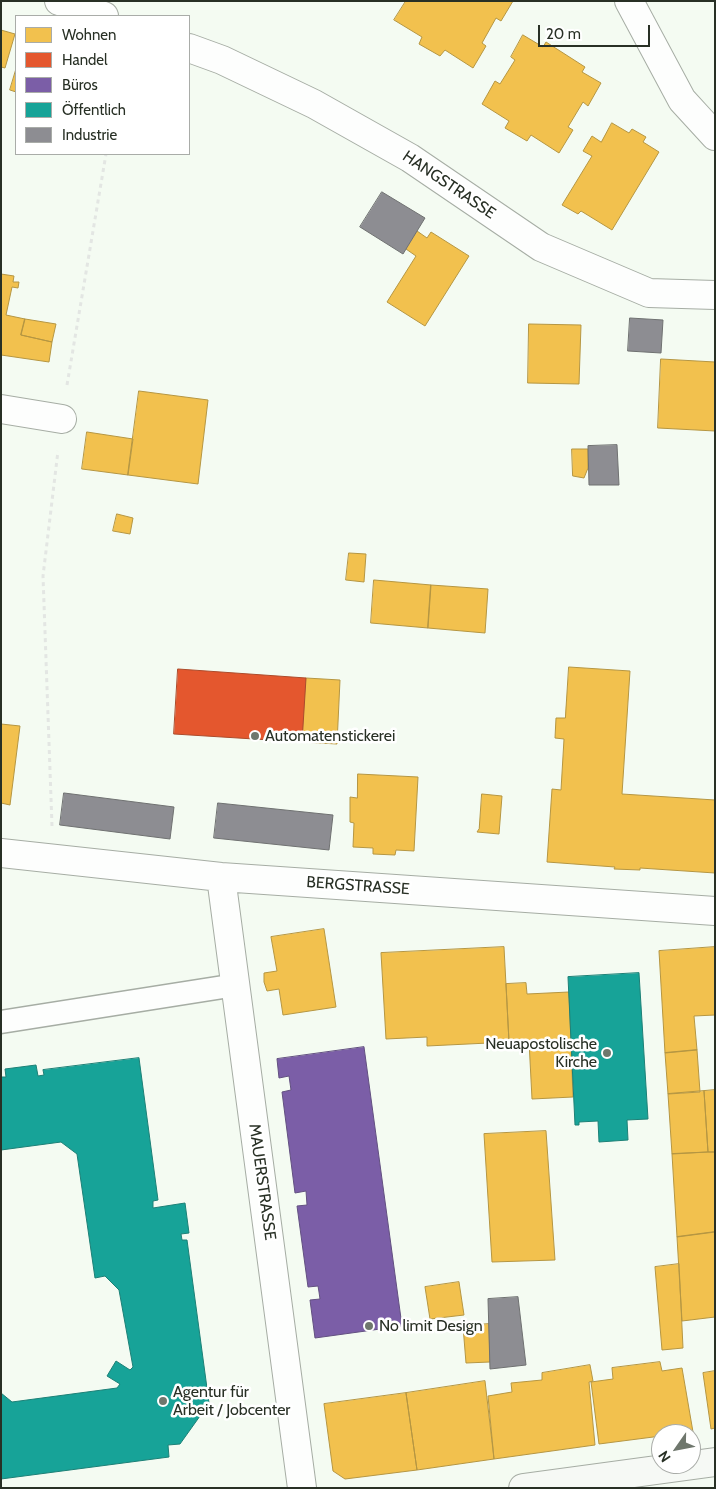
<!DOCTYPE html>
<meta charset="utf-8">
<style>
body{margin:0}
#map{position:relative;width:716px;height:1489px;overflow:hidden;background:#f4fbf2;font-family:Cabin,sans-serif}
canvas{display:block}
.frame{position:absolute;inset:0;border:2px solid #283025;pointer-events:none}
.legend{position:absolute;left:15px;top:15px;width:175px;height:140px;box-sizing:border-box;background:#fff;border:1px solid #a9aca8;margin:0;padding:6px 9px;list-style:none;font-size:15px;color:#283025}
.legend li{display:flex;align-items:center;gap:10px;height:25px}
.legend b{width:25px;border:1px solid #a9aca8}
.north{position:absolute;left:651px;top:1424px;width:50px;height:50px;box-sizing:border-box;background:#fff;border:1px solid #a9aca8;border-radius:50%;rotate:237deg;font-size:14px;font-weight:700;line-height:20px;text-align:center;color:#283025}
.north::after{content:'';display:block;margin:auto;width:18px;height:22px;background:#6f776d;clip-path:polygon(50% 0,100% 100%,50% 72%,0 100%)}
.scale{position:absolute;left:538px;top:25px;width:112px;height:22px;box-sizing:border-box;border:2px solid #283025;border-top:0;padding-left:6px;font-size:15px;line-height:18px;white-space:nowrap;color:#283025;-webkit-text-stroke:4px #fff;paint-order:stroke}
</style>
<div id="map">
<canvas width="716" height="1489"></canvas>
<div class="frame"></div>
<ul class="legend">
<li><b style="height:14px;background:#f2c14e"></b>Wohnen</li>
<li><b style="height:14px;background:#e4572e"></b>Handel</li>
<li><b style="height:14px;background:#7b5ea7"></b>Büros</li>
<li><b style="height:14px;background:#17a398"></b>Öffentlich</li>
<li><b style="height:14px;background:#8d8d92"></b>Industrie</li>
</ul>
<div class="north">N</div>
<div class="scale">20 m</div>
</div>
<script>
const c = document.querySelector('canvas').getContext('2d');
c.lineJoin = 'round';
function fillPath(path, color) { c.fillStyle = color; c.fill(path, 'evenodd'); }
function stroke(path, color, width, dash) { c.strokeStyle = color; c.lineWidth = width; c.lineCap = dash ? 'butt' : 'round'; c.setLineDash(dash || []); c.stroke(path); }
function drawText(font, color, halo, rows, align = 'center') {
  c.font = font + ' Cabin,sans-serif'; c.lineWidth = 5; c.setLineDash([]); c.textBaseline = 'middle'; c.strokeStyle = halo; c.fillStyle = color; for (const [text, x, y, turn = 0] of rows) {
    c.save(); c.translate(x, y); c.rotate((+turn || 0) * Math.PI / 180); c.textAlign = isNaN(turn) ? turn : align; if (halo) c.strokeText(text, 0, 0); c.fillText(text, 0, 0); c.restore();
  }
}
const homes = new Path2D(`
 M406,1H513L501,21L496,18L482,43L486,46L473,68L445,50L440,56L419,44L422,37L394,20Z
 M1,30L15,34L5,68L1,67Z
 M523,35L543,47L546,42L585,67L582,72L601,83L588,106L583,102L568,127L573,130L559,153L531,135L527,141L505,128L509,121L482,104L495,81L500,84L515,60L511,57Z
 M16,69V92L10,90Z
 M612,123L629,133L632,129L646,137L643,142L659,152L612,230L581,211L578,214L562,205L592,156L583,151L592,136L601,142Z
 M417,231L427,238L431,232L469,256L425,326L387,302L416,256L406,249Z
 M1,274L14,276L13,282H19L18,288L12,287L6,315L25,319L21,335L52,342L49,362L1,355Z
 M25,319L56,324L52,342L21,335Z
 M529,324L581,325L579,384L528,383Z
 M661,359L715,362V431L658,428Z
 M139,391L208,400L198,484L128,475Z
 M87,432L133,439L128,475L82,469Z
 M572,449H588V468L584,478L573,476Z
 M117,514L133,518L130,534L113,531Z
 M349,553L366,554L364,582L346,580Z
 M374,580L431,585L428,628L371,623Z
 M431,585L488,589L485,633L428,628Z
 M569,667L630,671L622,794L715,800V873L640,868V870L614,869L615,867L547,862L552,789L561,790L564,739L555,738L556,718H565Z
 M306,678L340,680L337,744L302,742Z
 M1,724L20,726L10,805L1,803Z
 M358,774L418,777L414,851L396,850L395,855L373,854V848L353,847L354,823L350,822V797L357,798Z
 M482,794L502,796L499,834L477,832L479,829Z
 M324,929L336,1007L283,1015L279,989L267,991L264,982V973L277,971L271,937Z
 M504,947L509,1042L427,1046V1037L386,1039L381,953Z
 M715,947V1015L694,1016L697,1050L665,1053L659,951Z
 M526,983L527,994L569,992L573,1097L532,1099L529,1041L509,1042L506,984Z
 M697,1050L700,1092L668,1094L665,1053Z
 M715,1090V1152H708L704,1091Z
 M704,1091L708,1152L672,1154L668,1094Z
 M546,1131L555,1260L492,1262L484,1134Z
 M708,1152H715V1232L677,1237L672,1154Z
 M715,1232V1317L682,1321L677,1237Z
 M679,1264L683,1348L662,1350L655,1267Z
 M459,1282L464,1315L430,1319L425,1287Z
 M489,1324L490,1362L466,1363L463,1326Z
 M660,1362L662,1371L682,1368L693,1432L661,1434V1436L599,1444L591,1382L613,1379L612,1368Z
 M590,1365L593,1381L589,1382L595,1445L494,1459L488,1396L512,1392L511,1383L542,1380V1373Z
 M715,1371V1428L711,1429L703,1373Z
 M485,1381L494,1459L417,1470L406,1393Z
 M406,1393L417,1470L345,1479L333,1471L324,1404Z`);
fillPath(homes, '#f2c14e');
stroke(homes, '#b59642', 1);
const shops = new Path2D(`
 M178,669L306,678L302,742L174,734Z`);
fillPath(shops, '#e4572e');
stroke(shops, '#ac4b2b', 1);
const offices = new Path2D(`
 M364,1047L402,1326L315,1338L310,1300L320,1299L319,1292L318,1286L308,1287L297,1206L307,1205L306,1191L295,1193L282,1092L291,1090L289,1076L279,1078L277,1059Z`);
fillPath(offices, '#7b5ea7');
stroke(offices, '#625080', 1);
const public = new Path2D(`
 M639,973L648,1119L627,1120L628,1140L599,1142L598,1121L579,1122V1125H575L568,977Z
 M139,1058L158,1200L153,1201V1208L185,1203L189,1233L181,1234L182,1240H187L209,1403L199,1405L200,1416L180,1444L168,1445L169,1457L1,1479V1393L12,1402L117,1388L120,1384L107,1376L116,1361L130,1370L133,1367L119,1290L105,1276L95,1278L77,1154L61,1142L1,1150V1077H6L5,1069L36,1065L38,1076L44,1075L43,1070Z`);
fillPath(public, '#17a398');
stroke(public, '#1c8076', 1);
const industry = new Path2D(`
 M382,192L425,218L403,254L360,227Z
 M630,318L663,320L661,353L628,351Z
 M617,445L619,485H589L588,446Z
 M64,793L174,807L170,839L60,825Z
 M218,803L333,815L329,850L214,838Z
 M518,1297L526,1365L490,1369L488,1299Z`);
fillPath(industry, '#8d8d92');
stroke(industry, '#6f7171', 1);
const lane = new Path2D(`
 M1,1022L236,985`);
const street = new Path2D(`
 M59,1L104,16
 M629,1L682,100L715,136
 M189,48L222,60L314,104L410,158L541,247L649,293L715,295
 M1,409L62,419
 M1,853L221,877L715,911
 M221,877L302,1488`);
const secondary = new Path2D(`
 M523,1488L715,1462`);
stroke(lane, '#a6ada4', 25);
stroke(street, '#a6ada4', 30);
stroke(secondary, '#a6ada4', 30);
stroke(new Path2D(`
 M67,385L106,154
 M52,826L43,576L58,451`), '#e3e6e3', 3, [4, 4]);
stroke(lane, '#fdfefd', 22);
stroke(street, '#fdfefd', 28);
stroke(secondary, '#f6f9f5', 28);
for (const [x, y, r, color] of [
 [255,736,5,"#6f776d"],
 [607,1053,5,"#6f776d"],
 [369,1326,5,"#6f776d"],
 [163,1401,5,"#6f776d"]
]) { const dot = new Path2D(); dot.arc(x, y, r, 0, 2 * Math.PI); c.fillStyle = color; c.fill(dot); stroke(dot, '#fff', 2); }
drawText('16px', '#283025', '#fff', [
 ["HANGSTRASSE",449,185,34],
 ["BERGSTRASSE",358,886,4],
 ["MAUERSTRASSE",262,1182,82]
]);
drawText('16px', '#283025', '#fff', [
 ["Automatenstickerei",265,736],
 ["Neuapostolische",597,1044,"right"],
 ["Kirche",597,1062,"right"],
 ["No limit Design",379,1326],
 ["Agentur für",173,1392],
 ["Arbeit / Jobcenter",173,1410]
], 'left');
</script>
